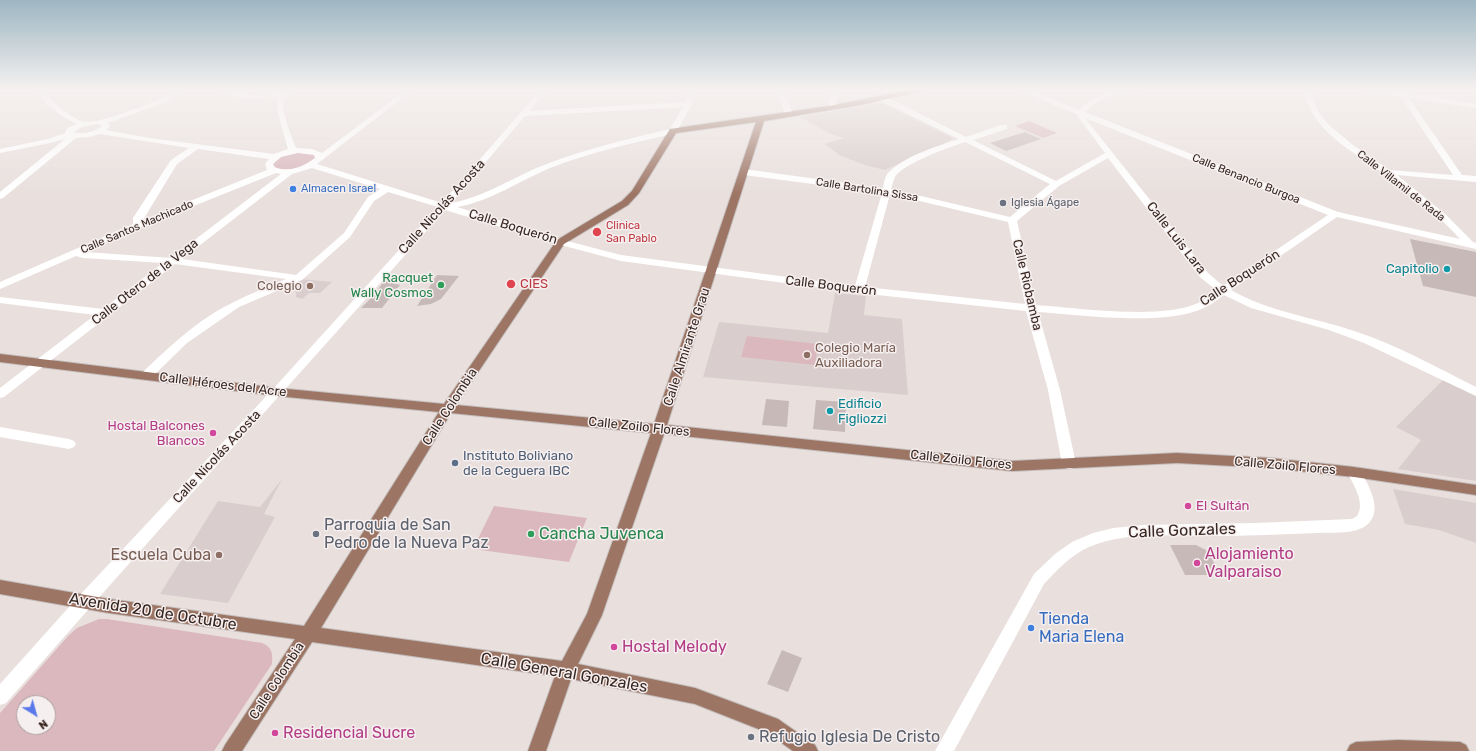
<!DOCTYPE html>
<meta charset="utf-8">
<style>
body{margin:0}
#map{position:relative;width:1476px;height:751px;overflow:hidden;background:#e9e0de;font-family:Rubik,sans-serif}
canvas{display:block}
.north{position:absolute;left:16px;top:695px;width:40px;height:40px;box-sizing:border-box;background:#f6efef;border:1px solid #aa9f9d;border-radius:50%;rotate:143deg;font-size:11px;font-weight:700;line-height:16px;text-align:center;color:#382721}
.north::after{content:'';display:block;margin:auto;width:14px;height:18px;background:#5b78ea;clip-path:polygon(50% 0,100% 100%,50% 72%,0 100%)}
</style>
<div id="map">
<canvas width="1476" height="751"></canvas>
<div class="north">N</div>
</div>
<script>
const c = document.querySelector('canvas').getContext('2d');
c.lineJoin = 'round';
function fillPath(path, color) { c.fillStyle = color; c.fill(path, 'evenodd'); }
function stroke(path, color, width, dash) { c.strokeStyle = color; c.lineWidth = width; c.lineCap = dash ? 'butt' : 'round'; c.setLineDash(dash || []); c.stroke(path); }
function drawText(font, color, halo, rows, align = 'center') {
  c.font = font + ' Rubik,sans-serif'; c.lineWidth = 3; c.setLineDash([]); c.textBaseline = 'middle'; c.strokeStyle = halo; c.fillStyle = color; for (const [text, x, y, turn = 0] of rows) {
    c.save(); c.translate(x, y); c.rotate((+turn || 0) * Math.PI / 180); c.textAlign = isNaN(turn) ? turn : align; if (halo) c.strokeText(text, 0, 0); c.fillText(text, 0, 0); c.restore();
  }
}
fillPath(new Path2D(`
 M882,103L953,138L951,140L885,170L865,165L839,155L825,144L844,138L829,133L800,117Z
 M301,279L332,282L320,293H309L302,299L296,297V292L289,290Z
 M835,293L866,296L864,315L902,319L908,395L703,377L719,322L828,333Z
 M1443,380L1476,396V481L1398,469L1421,440L1396,427Z
 M282,479L264,514L275,517L228,603L160,594L218,501L260,507Z
 M1393,489L1476,503V543L1439,530L1405,524Z`), '#d9cecd');
fillPath(new Path2D(`
 M1029,121L1057,133L1043,138L1015,126Z
 M309,152L316,156L314,162L296,169H277L273,164C282,152 295,153 309,152Z
 M747,336L818,344L815,365L741,357Z
 M494,506L587,518L569,562L473,549Z
 M99,619H107L262,643C272,647 273,653 272,664L214,751H0V713L69,635L77,628ZM24,703H48V727H24Z`), '#dab8be');
fillPath(new Path2D(`
 M1025,132L1041,139L1006,151L990,143Z
 M1410,239L1476,252V297L1423,286Z
 M437,275L459,276L441,299L431,304L417,306Z
 M384,281L400,285L382,308H361L374,295Z
 M766,399L789,401L787,427L762,425Z
 M816,400L846,402L845,432L813,429Z
 M1170,545H1196L1208,551L1220,575H1185Z
 M782,650L802,658L788,692L767,684Z`), '#c7b9b8');
const major = new Path2D(`
 M915,89H926L922,91L860,105L764,121L667,425L1012,461L1177,453L1270,458L1354,467L1476,485V495L1354,477L1270,468L1177,463L1012,471L664,434L602,615L578,664L695,688L778,719L815,745L818,751H793L766,732L695,704L571,679L546,751H528L555,676L312,642L242,751H222L225,745L295,639L109,613L0,594V580L109,599L304,626L439,412L277,396L0,362V354L277,388L444,404L557,240L622,201L632,191L670,129L829,106ZM756,122L654,424L456,405L564,244L628,205L639,193L676,133ZM451,413L651,433L587,614L562,661L321,628Z
 M1398,740L1460,742L1466,745L1469,751H1347L1350,745L1356,742Z`);
stroke(major, '#c3bebc', 2);
fillPath(new Path2D(`
 M36,89H42C49,99 73,121 86,122C100,123 146,105 160,99C169,94 175,89 185,89L166,102L108,123L110,126L106,130L149,138L274,154L288,149L277,110V97C263,98 229,102 221,89L251,94L281,93L287,89H295C293,92 286,94 284,99C280,109 292,138 296,148L312,149L322,153L407,89H414L317,164L442,203L541,89H548L529,111L685,102L688,89H694L692,104L676,133C633,143 591,152 550,168C519,181 491,201 457,207L563,240L621,255L855,286L882,193L744,175L740,172L744,169L883,188C884,183 885,176 888,173C904,156 938,146 959,139L881,101V97H887L966,137L1001,125H1007V129L973,140L1056,181L1105,153L1076,114L1020,91V89H1028L1079,110C1097,92 1118,89 1142,89L1139,91C1119,93 1100,97 1085,112L1338,212L1460,239C1438,214 1410,193 1383,173C1352,150 1311,132 1304,89H1312L1314,102L1320,114L1329,125L1353,145L1389,170L1453,175L1401,97L1363,91L1360,89L1403,92L1476,104V108L1409,98L1462,175L1476,176V182L1397,175L1445,214L1473,242L1476,243V249L1337,217L1231,290C1269,312 1313,317 1354,331C1397,345 1436,367 1476,387V396L1364,343L1329,330L1251,308L1224,295C1218,299 1212,304 1206,307C1166,327 1083,315 1038,312L1060,390L1076,464L1074,468L1069,469L1064,468L1062,464L1048,390L1026,311L859,293L621,261L557,244L445,210C300,374 151,537 6,703L0,705V684L78,597L273,389L438,207L388,192L374,201L350,237L302,280L239,307L187,343L150,379H142L140,376L142,373C169,347 197,320 232,303C249,294 268,287 286,279L175,264L4,397L0,398V388L95,315L0,303V297L103,309L163,263L83,258L76,256L0,289V282L133,224V218L171,160L189,148L100,134L89,137L76,138L3,198L0,199V192L65,139L50,143L0,153V149L48,139L65,133L67,128L77,124C61,116 43,105 36,89ZM683,107L670,129C628,139 585,149 544,165C513,177 485,197 451,203L525,116ZM1085,118L1328,215L1223,286L1208,273ZM98,124L102,126C94,132 84,135 73,132L82,127ZM965,142L1050,184L1010,217L891,189C892,186 893,181 895,177C902,164 950,147 965,142ZM198,149L269,159L265,164L267,170L143,220L177,164ZM298,153L314,155L315,158C303,167 288,173 274,167L273,164L281,157ZM1108,158L1200,277L1216,290C1210,294 1205,300 1198,303C1163,320 1077,308 1036,305L1017,221L1059,186ZM312,168L380,189L368,197L344,233L296,275L182,259L292,174ZM276,173L281,174L171,258L85,252L141,227ZM890,194L1008,222L1025,304L865,287Z
 M776,89H783L793,114L792,116H789L785,114Z
 M833,89H840L836,101L838,108L834,110L830,108L828,101Z
 M0,427L69,439L74,441L76,444L74,447L69,449L0,437Z
 M1354,467L1359,468C1367,483 1384,509 1368,524C1356,535 1332,532 1318,533C1282,534 1247,536 1212,536C1172,536 1126,531 1089,547C1071,555 1057,570 1044,584L954,751H935L1034,574L1055,554L1072,542L1093,533L1113,528L1144,525L1256,523L1352,519L1357,516C1366,503 1353,484 1347,472L1349,468Z`), '#fff');
fillPath(major, '#9d7565');
const sky = c.createLinearGradient(0, 0, 0, 194);
sky.addColorStop(0, '#9db6c2');
sky.addColorStop(0.46, '#f5f1f0');
sky.addColorStop(1, '#f5f1f000');
c.fillStyle = sky;
c.fillRect(0, 0, 1476, 194);
for (const [x, y, r, color] of [
 [293,189,4,"#3f7fe0"],
 [1003,203,4,"#6b7280"],
 [597,232,5,"#e0444e"],
 [1447,269,4,"#0f9aa8"],
 [511,284,5,"#e0444e"],
 [441,285,4,"#2e9e5b"],
 [310,286,4,"#8d6e63"],
 [807,355,4,"#8d6e63"],
 [830,411,4,"#0f9aa8"],
 [213,433,4,"#d1479c"],
 [455,463,4,"#5c6f8a"],
 [1188,506,4,"#d1479c"],
 [316,534,4,"#6b7280"],
 [531,534,4,"#2e9e5b"],
 [219,555,4,"#8d6e63"],
 [1197,563,4,"#d1479c"],
 [1031,628,4,"#3f7fe0"],
 [614,647,4,"#d1479c"],
 [275,733,4,"#d1479c"],
 [751,737,4,"#6b7280"]
]) { const dot = new Path2D(); dot.arc(x, y, r, 0, 2 * Math.PI); c.fillStyle = color; c.fill(dot); stroke(dot, '#f6efef', 1.5); }
drawText('11px', '#382721', '#f6efef', [
 ["Calle Benancio Burgoa",1246,179,22],
 ["Calle Villamil de Rada",1401,186,38],
 ["Calle Bartolina Sissa",867,190,9],
 ["Calle Santos Machicado",137,227,-23]
]);
drawText('11px', '#366cbe', '#f6efef', [
 ["Almacen Israel",301,189]
], 'left');
drawText('11px', '#5b616d', '#f6efef', [
 ["Iglesia Ágape",1011,203]
], 'left');
drawText('11px', '#be3a42', '#f6efef', [
 ["Clinica",606,226],
 ["San Pablo",606,239]
], 'left');
drawText('13px', '#382721', '#f6efef', [
 ["Calle Nicolás Acosta",442,207,-48],
 ["Calle Boquerón",513,227,17],
 ["Calle Luis Lara",1176,238,52],
 ["Calle Boquerón",1240,278,-33],
 ["Calle Otero de la Vega",145,282,-38],
 ["Calle Riobamba",1027,285,77],
 ["Calle Boquerón",831,286,7],
 ["Calle Almirante Grau",687,347,-72],
 ["Calle Héroes del Acre",223,385,7],
 ["Calle Colombia",450,407,-57],
 ["Calle Zoilo Flores",639,427,6],
 ["Calle Nicolás Acosta",217,457,-47],
 ["Calle Zoilo Flores",961,460,6],
 ["Calle Zoilo Flores",1285,466,5],
 ["Calle Colombia",277,681,-57]
]);
drawText('13px', '#0d838f', '#f6efef', [
 ["Capitolio",1439,269],
 ["Edificio",838,404,"left"],
 ["Figliozzi",838,419,"left"]
], 'right');
drawText('13px', '#27864d', '#f6efef', [
 ["Racquet",433,278],
 ["Wally Cosmos",433,293]
], 'right');
drawText('13px', '#be3a42', '#f6efef', [
 ["CIES",520,284]
], 'left');
drawText('13px', '#785e54', '#f6efef', [
 ["Colegio",302,286],
 ["Colegio María",815,348,"left"],
 ["Auxiliadora",815,363,"left"]
], 'right');
drawText('13px', '#b23c85', '#f6efef', [
 ["Hostal Balcones",205,426],
 ["Blancos",205,441],
 ["El Sultán",1196,506,"left"]
], 'right');
drawText('13px', '#4e5e75', '#f6efef', [
 ["Instituto Boliviano",463,456],
 ["de la Ceguera IBC",463,471]
], 'left');
drawText('16px', '#5b616d', '#f6efef', [
 ["Parroquia de San",324,525],
 ["Pedro de la Nueva Paz",324,543],
 ["Refugio Iglesia De Cristo",759,737]
], 'left');
drawText('16px', '#382721', '#f6efef', [
 ["Calle Gonzales",1182,531,-2],
 ["Avenida 20 de Octubre",153,612,9],
 ["Calle General Gonzales",564,673,10]
]);
drawText('16px', '#27864d', '#f6efef', [
 ["Cancha Juvenca",539,534]
], 'left');
drawText('16px', '#b23c85', '#f6efef', [
 ["Alojamiento",1205,554],
 ["Valparaiso",1205,572],
 ["Hostal Melody",622,647],
 ["Residencial Sucre",283,733]
], 'left');
drawText('16px', '#785e54', '#f6efef', [
 ["Escuela Cuba",211,555]
], 'right');
drawText('16px', '#366cbe', '#f6efef', [
 ["Tienda",1039,619],
 ["Maria Elena",1039,637]
], 'left');
</script>
